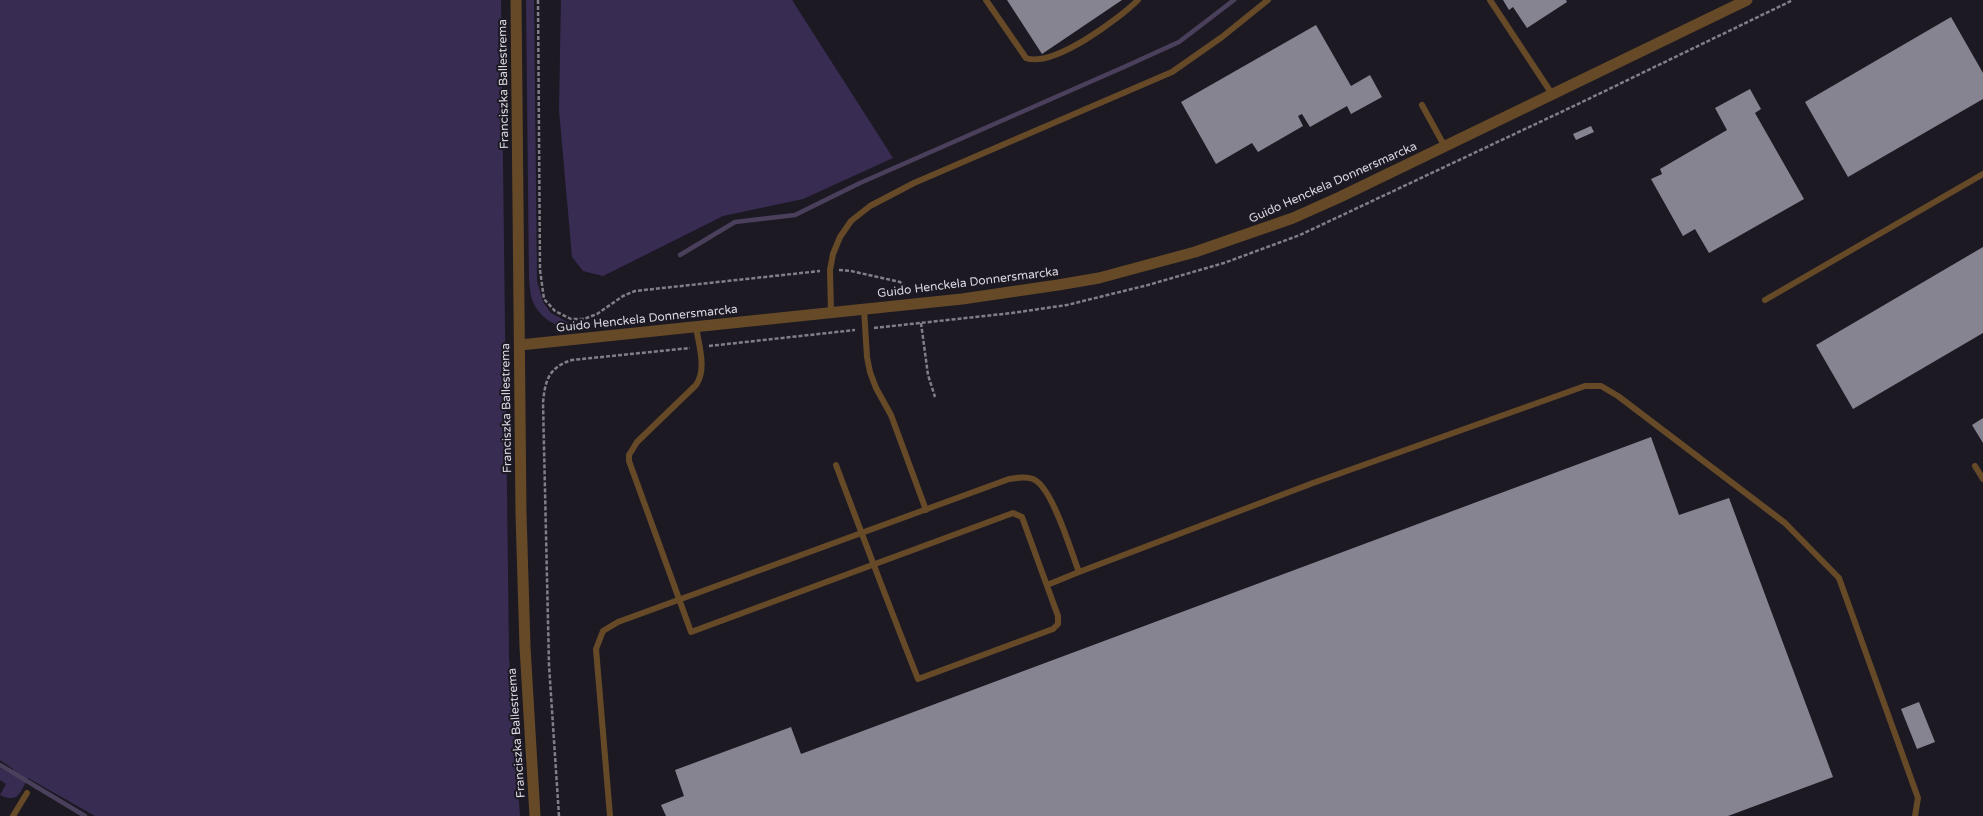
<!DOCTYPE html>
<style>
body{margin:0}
canvas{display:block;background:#1c1923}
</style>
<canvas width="1983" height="816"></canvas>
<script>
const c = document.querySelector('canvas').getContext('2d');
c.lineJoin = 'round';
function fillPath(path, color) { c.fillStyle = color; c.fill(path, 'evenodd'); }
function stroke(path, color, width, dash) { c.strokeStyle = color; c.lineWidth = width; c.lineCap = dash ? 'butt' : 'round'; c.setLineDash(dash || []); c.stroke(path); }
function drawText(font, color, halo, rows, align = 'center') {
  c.font = font + ' "Varela Round",sans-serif'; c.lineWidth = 4; c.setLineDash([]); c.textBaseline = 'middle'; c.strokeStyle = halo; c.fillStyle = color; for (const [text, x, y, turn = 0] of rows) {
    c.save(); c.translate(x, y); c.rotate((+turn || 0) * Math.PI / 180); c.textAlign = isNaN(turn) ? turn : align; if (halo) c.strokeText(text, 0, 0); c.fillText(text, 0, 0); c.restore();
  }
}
fillPath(new Path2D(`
 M0,0H501L509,657L520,816H95L28,778C20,792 19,804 0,795L6,784L0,780V768L11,774L13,769L0,760Z
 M526,0H534L537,281L543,302L551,313L573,325V330C555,327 538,317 532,299C530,294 530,286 529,280Z
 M561,0H792L893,158L803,199L723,216L603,276L583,271L572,257L559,110Z`), '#382c52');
stroke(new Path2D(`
 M680,255L735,222L795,215L860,183L1124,67L1179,42L1234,0
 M0,765L85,816`), '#4b405c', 4.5);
fillPath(new Path2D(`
 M1007,0H1122L1042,54Z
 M1503,0H1566L1567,2L1527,28L1513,7L1509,10Z
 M1951,17L1983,73V99L1848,177L1805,102Z
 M1316,25L1351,86L1370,75L1382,97L1351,114L1347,106L1310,127L1302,114L1298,116L1303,126L1258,152L1252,143L1216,164L1181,102Z
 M1750,89L1761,109L1755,113L1804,199L1709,253L1695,229L1683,236L1651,179L1662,174L1660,169L1727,130L1715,108Z
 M1591,126L1594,132L1576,140L1573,134Z
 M1983,247V333L1853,409L1816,345Z
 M1983,418V443L1972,425Z
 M1651,437L1679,515L1729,498L1833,777L1728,816H666L661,805L684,796L675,770L791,727L801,754Z
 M1919,702L1935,742L1917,749L1901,709Z`), '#878491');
stroke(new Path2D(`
 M538,0L540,270L544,299L555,311L571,319H584L597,314L623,296L635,291L820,271
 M839,270L851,271L900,282L903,285V292
 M921,323L928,375L935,397
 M874,328L1012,313L1067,305L1148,285L1224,263L1300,235L1576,105L1793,0
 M709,346L855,330
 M559,816L549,665L543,403C545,380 549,367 572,360L690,348`), '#817e87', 2.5, [4, 2]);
stroke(new Path2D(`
 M986,0L1026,58C1053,68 1119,19 1138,0
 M1490,0L1552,94
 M1422,105L1445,147
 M1765,300L1983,174
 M864,310L867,357L870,372L876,388L891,415L926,510
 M831,313L830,270L833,254L840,237L851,221L870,206L914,183L1172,72L1222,37L1268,0
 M696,327C699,346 707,369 696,385L637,442L629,455V461L691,632L1013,513L1022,517L1058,616V624L1053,629L918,679C890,608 863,537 836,465
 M1975,466L1983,479
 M1047,585L1079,572
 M13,816L27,793
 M610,816L596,649L603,631L618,622L1009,479C1017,478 1025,476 1033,479C1052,486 1071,552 1079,572L1313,483L1585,386H1601L1618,396L1785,523L1839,578L1918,798L1915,816`), '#664a27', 6);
stroke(new Path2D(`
 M516,0L521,513L525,647L535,816
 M520,345L962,299L1058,285L1099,278L1195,252L1293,218L1340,197L1747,0`), '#664a27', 11);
drawText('12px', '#d8d6de', '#1c1923', [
 ["Franciszka Ballestrema",504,84,-91],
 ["Guido Henckela Donnersmarcka",1333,183,-24],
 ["Guido Henckela Donnersmarcka",968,283,-7],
 ["Guido Henckela Donnersmarcka",647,319,-6],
 ["Franciszka Ballestrema",507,408,-91],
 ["Franciszka Ballestrema",517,733,-94]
]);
</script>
